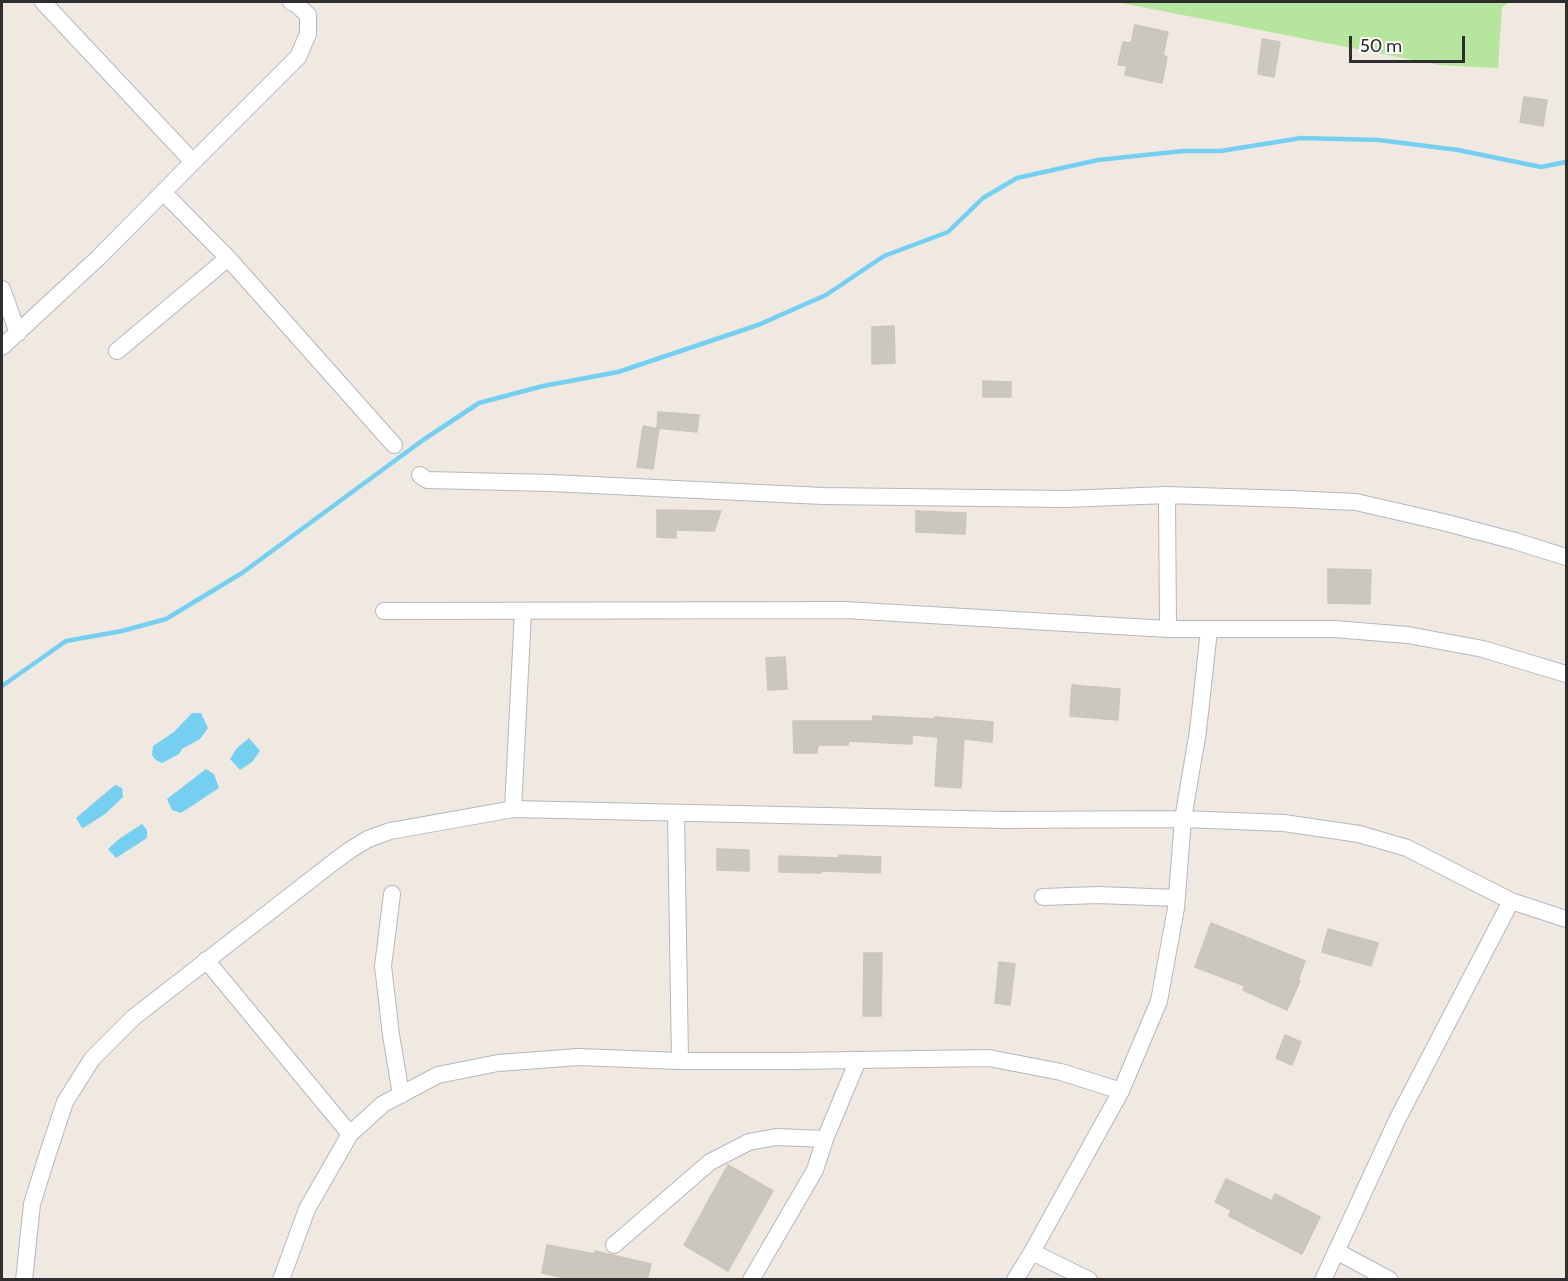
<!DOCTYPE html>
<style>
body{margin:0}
#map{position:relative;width:1568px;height:1281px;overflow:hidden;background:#efe9e1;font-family:Cabin,sans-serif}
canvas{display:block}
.frame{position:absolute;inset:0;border:3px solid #2e2e2e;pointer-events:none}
.scale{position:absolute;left:1349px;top:36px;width:116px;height:27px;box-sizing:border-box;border:3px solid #2e2e2e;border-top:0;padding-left:8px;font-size:18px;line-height:21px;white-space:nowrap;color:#2e2e2e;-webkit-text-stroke:4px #fff;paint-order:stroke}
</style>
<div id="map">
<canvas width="1568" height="1281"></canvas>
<div class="frame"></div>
<div class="scale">50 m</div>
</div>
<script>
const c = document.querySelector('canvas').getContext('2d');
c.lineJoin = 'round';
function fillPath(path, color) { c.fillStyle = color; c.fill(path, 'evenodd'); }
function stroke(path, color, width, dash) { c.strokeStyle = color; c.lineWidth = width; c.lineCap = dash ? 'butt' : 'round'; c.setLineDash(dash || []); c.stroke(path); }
fillPath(new Path2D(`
 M1116,2H1510L1502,7L1498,68L1439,65Z`), '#b6e59e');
fillPath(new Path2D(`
 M192,713H201L208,728L200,739L182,749L179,754L162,763L156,760L152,755L153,746L174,732Z
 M249,738L260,751L252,762L240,770L230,759L237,748Z
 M206,769L214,774L219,788L181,813L172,810L167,799Z
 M115,785L122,788L123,797L105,814L85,827L82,828L76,818Z
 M142,824L147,830V838L116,858L108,849L119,839Z`), '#75cff0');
stroke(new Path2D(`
 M2,686L66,641L122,631L166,619L242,573L423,440L479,403L543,386L618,372L758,325L826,295L884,256L948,232L983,198L1017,178L1098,160L1183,151H1221L1301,138L1379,140L1458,150L1541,167L1566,162`), '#75cff0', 4.5);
const building = new Path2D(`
 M1135,25L1168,32L1163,55L1167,57L1162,83L1125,75L1127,66L1118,65L1123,42L1131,43Z
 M1262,39L1280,42L1274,77L1258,74Z
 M1524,97L1547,100L1543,126L1520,122Z
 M894,326L895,363L872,364V327Z
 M983,381L1011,382V397H983Z
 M658,412L699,415L697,432L657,428Z
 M643,426L659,429L653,469L637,467Z
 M657,510L721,511L714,531L676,530V538L657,537Z
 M916,511L966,513L965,534L916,532Z
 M1328,569L1371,570L1370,604L1328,603Z
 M785,657L787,689L768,690L766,658Z
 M1072,685L1120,689L1118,720L1070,716Z
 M873,716L935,719V717L993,722L992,742L964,739L961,788L935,786L938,737L912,735V744L849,741L848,745H818L817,753H794L793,721H872Z
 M717,849L749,850V871L717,870Z
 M839,855L881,857L880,873L821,871V873L779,872V856L839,858Z
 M1211,923L1305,961L1298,980L1300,981L1287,1010L1243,990L1245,986L1195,967Z
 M1328,929L1378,943L1371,966L1322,952Z
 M864,953H882L881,1016H863Z
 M999,962L1015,964L1010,1005L995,1003Z
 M1285,1035L1301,1042L1292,1065L1276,1058Z
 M728,1165L773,1191L728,1271L684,1245Z
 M1226,1179L1272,1201L1275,1194L1320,1217L1302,1254L1229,1216L1231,1210L1215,1202Z
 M547,1245L595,1254V1251L651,1264L647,1280H574L542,1273Z`);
fillPath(building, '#cbc7bf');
stroke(building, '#cbc5ba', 1.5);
const minor = new Path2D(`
 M193,162L298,57L308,34V15L296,4L291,2
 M164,193L228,258L394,445
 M2,289L18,333
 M2,347L99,257L193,162L43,2
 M117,351L228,258
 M420,475L427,480L551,483L823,496L1065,499L1167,495L1290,499L1356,502L1443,522L1515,541L1566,557
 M1167,495L1168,629
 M384,611L845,610L1168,629H1334L1408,635L1483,649L1566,674
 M513,809L523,611
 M676,814L680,1061
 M392,894L383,966L391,1035L401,1095
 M1043,897L1098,895L1177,898
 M206,960L350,1134
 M614,1245L710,1162L749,1142L776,1137L825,1139
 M1336,1251L1390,1280
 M1032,1252L1089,1280
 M24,1280L32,1204L48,1153L65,1102L92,1059L134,1017L335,861L350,850L368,839L390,831L513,809L1005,820L1183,819L1284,823L1359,834L1407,848L1511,901L1566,919
 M281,1280L307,1209L350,1134L383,1104L438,1075L498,1063L579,1057L680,1061H790L989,1058L1061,1072L1121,1091
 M751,1280L815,1170L825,1139L858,1060
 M1015,1280L1032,1252L1121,1091L1159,1001L1176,908L1183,819L1198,731L1209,630
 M1323,1280L1397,1120L1511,901`);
stroke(minor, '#b4b7c1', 18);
stroke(minor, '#fff', 16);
</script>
